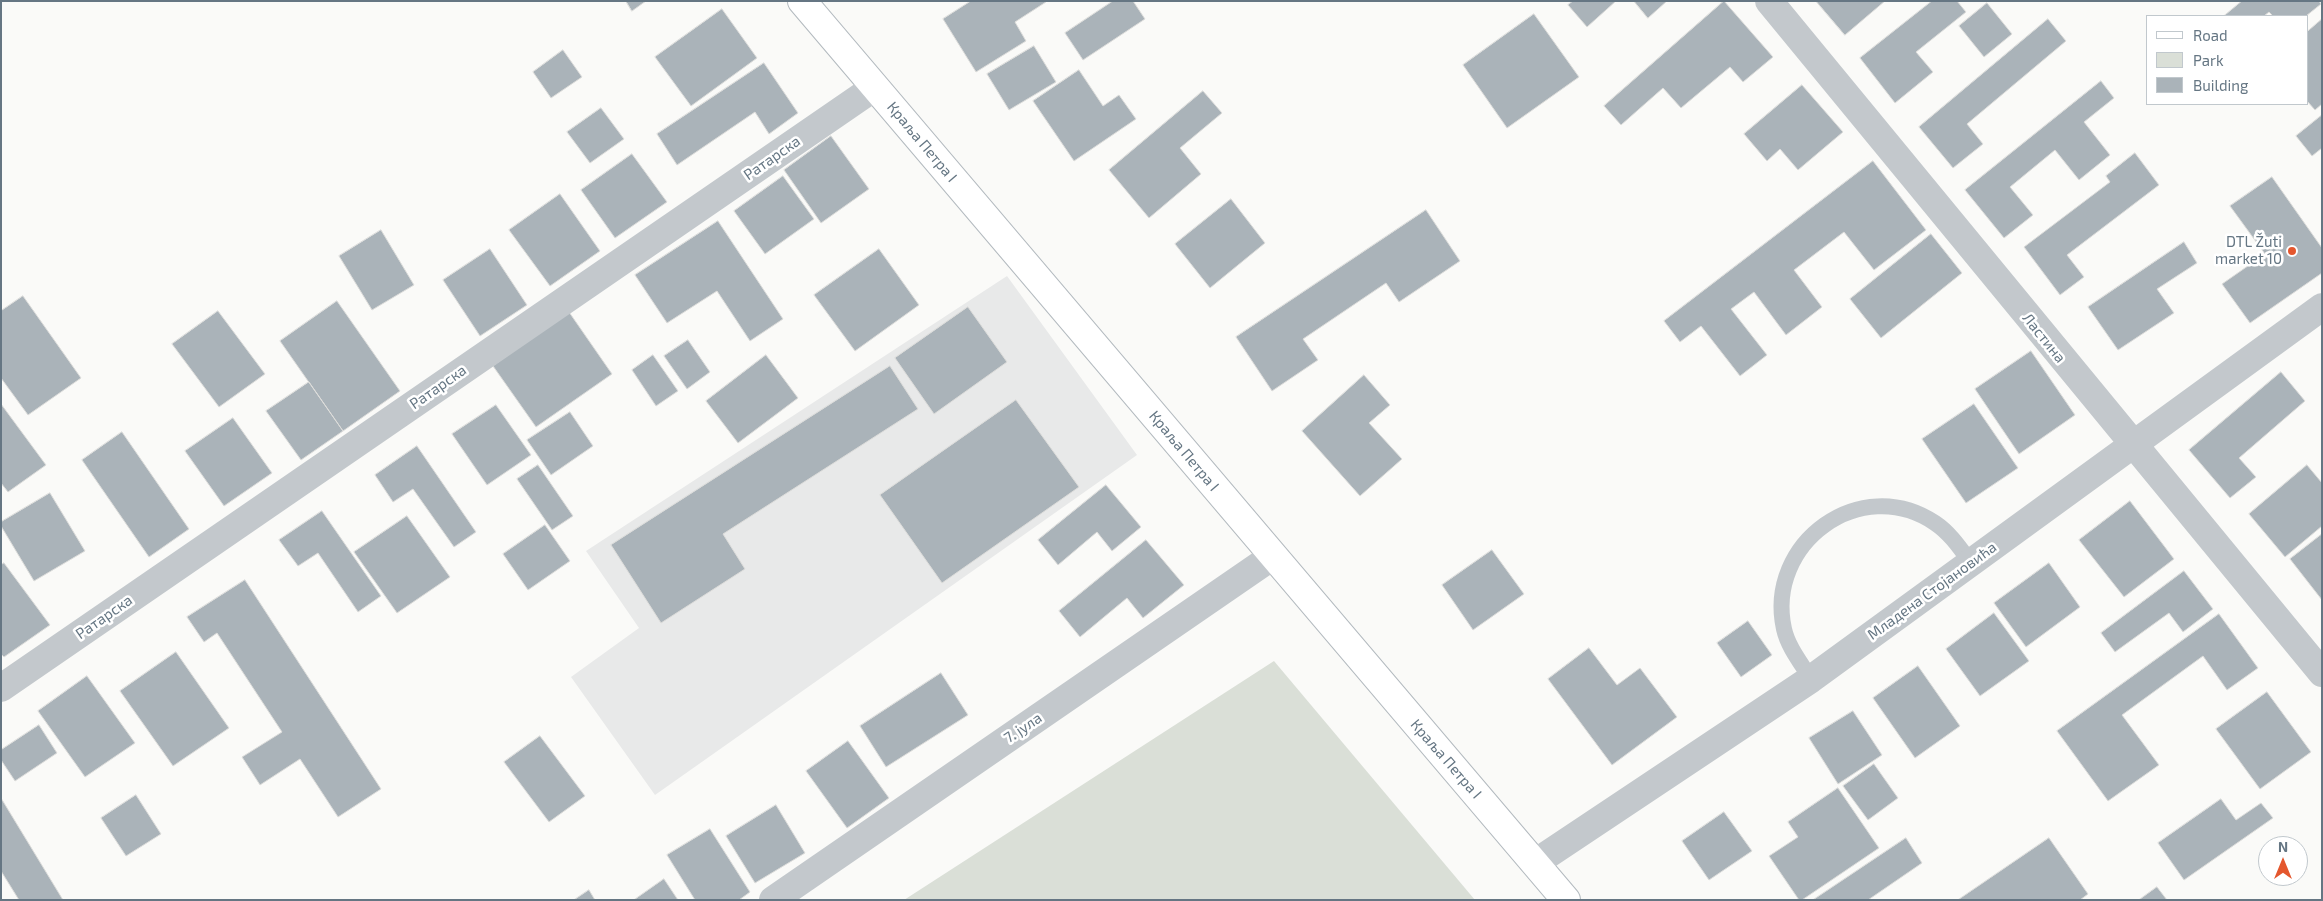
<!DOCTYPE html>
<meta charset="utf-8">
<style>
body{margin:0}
#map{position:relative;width:2323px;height:901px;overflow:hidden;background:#fafaf8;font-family:"Exo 2",sans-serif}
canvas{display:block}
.frame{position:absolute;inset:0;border:2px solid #657683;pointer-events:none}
.legend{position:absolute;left:2146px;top:15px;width:162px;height:90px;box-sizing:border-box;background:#fff;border:1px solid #c1c8cd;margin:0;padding:6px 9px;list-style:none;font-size:15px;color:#657683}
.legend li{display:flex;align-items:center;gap:10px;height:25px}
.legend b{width:25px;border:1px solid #c1c8cd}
.north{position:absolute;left:2258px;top:836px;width:50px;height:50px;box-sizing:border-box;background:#fff;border:1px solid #c1c8cd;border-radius:50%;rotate:0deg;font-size:14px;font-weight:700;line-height:20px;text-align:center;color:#657683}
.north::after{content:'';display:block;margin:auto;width:18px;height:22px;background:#e4572e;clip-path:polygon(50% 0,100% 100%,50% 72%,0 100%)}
</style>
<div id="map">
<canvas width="2323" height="901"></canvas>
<div class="frame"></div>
<ul class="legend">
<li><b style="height:6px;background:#fff"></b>Road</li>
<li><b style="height:14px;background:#dadfd7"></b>Park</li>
<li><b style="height:14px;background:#aab3b9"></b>Building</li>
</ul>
<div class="north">N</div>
</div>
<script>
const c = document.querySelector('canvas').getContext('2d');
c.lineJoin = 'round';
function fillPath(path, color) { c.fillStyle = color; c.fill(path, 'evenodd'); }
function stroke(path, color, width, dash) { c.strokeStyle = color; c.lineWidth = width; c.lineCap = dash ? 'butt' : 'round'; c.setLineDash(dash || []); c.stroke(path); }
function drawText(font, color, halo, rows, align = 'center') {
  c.font = font + ' "Exo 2",sans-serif'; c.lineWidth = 5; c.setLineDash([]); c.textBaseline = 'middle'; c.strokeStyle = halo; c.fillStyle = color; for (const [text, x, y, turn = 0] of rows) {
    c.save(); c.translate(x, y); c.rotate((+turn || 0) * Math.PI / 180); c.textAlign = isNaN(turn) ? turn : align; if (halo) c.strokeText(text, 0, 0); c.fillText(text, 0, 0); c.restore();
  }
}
fillPath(new Path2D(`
 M1007,276L1137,455L655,795L571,677L639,628L586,551Z`), '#e8e9e9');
fillPath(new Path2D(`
 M1274,661L1475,900H904Z`), '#dadfd7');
const building = new Path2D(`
 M626,1H646L632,11Z
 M971,1H1046V2L1015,22L1026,41L976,72L943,19Z
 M1113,1H1133L1145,19L1083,60L1065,33Z
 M1573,1H1616L1587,27L1568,5Z
 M1634,1H1667L1648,18Z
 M1724,1L1773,57L1743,82L1730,67L1681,108L1663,88L1621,125L1604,106Z
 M1816,1H1885L1845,35Z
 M1932,1H1957L1966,12L1916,52L1933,72L1895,103L1860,58Z
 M2242,1H2319L2321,4L2306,16H2273L2269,12L2264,16H2224Z
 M1987,3L2012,34L1984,57L1959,26Z
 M722,9L757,58L691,106L655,57Z
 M1534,14L1579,77L1507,128L1463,65Z
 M2048,19L2066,41L1967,124L1983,144L1953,168L1919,127Z
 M2322,19V104L2315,110L2307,101V32Z
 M1034,46L1056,82L1009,110L987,74Z
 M563,50L582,77L551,98L533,72Z
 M764,63L798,113L769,134L755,112L677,165L657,134Z
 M1079,70L1103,106L1119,95L1136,119L1074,161L1033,101Z
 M2101,81L2114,98L2084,122L2110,155L2079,180L2055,150L2010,187L2033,215L2004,238L1965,190Z
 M1802,85L1843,132L1798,170L1780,149L1767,161L1744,134Z
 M1203,91L1222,113L1180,148L1201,174L1149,218L1109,170Z
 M601,108L624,139L590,163L567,132Z
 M2322,115V148L2312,156L2296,136Z
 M831,136L869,189L821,223L784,170Z
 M2135,153L2159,185L2067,255L2084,277L2060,295L2024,247L2110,182L2106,176Z
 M632,154L667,202L615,238L581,190Z
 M1873,161L1926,230L1874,270L1844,232L1794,270L1822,307L1786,335L1754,292L1731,309L1767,355L1740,376L1701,326L1680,342L1664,321Z
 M783,176L814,219L765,254L734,211Z
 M2272,177L2322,248V273L2250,323L2222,284L2265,254L2230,206Z
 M560,194L600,251L550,286L509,230Z
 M1231,199L1265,243L1210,288L1175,244Z
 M1426,210L1460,261L1399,302L1386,283L1303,339L1318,360L1272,391L1236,337Z
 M718,221L783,319L750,341L717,291L667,323L635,275Z
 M381,230L414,285L372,310L339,256Z
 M1931,234L1962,273L1881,338L1850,299Z
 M2184,242L2197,263L2157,289L2174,313L2118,350L2088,307Z
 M490,249L527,305L480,336L443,280Z
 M879,249L919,305L855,351L814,295Z
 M23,296L81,378L28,415L1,378V311Z
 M337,301L400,391L343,431L280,341Z
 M968,307L1007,362L934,414L895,358Z
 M218,311L265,374L219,407L172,344Z
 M569,312L612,374L536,427L493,366Z
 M688,340L710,372L687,389L664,356Z
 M2031,351L2075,415L2019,454L1975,389Z
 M653,355L678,391L656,406L632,370Z
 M766,355L798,398L738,443L706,401Z
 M890,366L918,409L723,534L745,569L661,623L611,545Z
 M2281,372L2305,401L2239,458L2256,477L2230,498L2189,450Z
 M1364,375L1390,405L1369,423L1402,459L1360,496L1302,431Z
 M309,382L343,431L301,460L266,411Z
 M1016,400L1079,487L942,583L880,495Z
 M1,404L46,465L8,492L1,483Z
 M1974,404L2018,468L1966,503L1922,439Z
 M496,405L531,455L487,485L452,434Z
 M570,412L593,446L551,475L527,440Z
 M233,418L272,473L224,506L185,451Z
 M122,432L189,529L149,557L82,460Z
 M417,446L476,532L454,547L413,489L393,502L375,475Z
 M538,465L573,516L552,530L517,479Z
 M2307,465L2322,483V526L2285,557L2249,514Z
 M1106,485L1141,527L1112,551L1097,532L1058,565L1038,540Z
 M50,493L85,551L34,581L1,526V522Z
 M2130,501L2174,559L2124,597L2079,540Z
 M322,511L381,596L358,612L318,553L298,566L279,540Z
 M407,516L450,577L397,613L354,552Z
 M545,525L570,561L528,590L503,554Z
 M2322,534V600L2290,559Z
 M1146,540L1184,585L1143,618L1127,598L1080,637L1059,611Z
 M1492,550L1524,594L1473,630L1442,585Z
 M4,563L50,625L4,657L1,654V565Z
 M2049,563L2080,607L2026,647L1994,603Z
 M2184,571L2213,609L2183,632L2169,613L2115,652L2101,633Z
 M245,580L381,789L338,817L300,759L260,785L242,757L282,732L217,633L204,642L187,617Z
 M1994,613L2029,661L1980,696L1946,649Z
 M2219,614L2258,668L2227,690L2203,656L2122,715L2159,765L2108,801L2057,731Z
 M1748,621L1772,655L1741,677L1717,643Z
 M1589,648L1617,685L1640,668L1677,717L1612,765L1548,679Z
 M176,652L229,728L173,766L120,691Z
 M1918,666L1960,726L1915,758L1873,698Z
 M941,673L968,715L886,767L860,726Z
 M87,676L135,743L85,777L38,711Z
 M2267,692L2311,752L2260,789L2216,729Z
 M1853,711L1882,755L1838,784L1809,738Z
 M39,725L57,753L15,781L1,760V750Z
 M540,736L585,796L549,822L504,762Z
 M848,741L889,798L847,828L806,771Z
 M1874,764L1898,798L1868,820L1843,786Z
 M1838,788L1879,848L1802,900H1799L1769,856L1798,837L1788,822Z
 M136,795L161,834L126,856L101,818Z
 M1,798L63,900H19L1,871Z
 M2221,799L2236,820L2261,803L2273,818L2184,880L2158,843Z
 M776,805L805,853L755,883L726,836Z
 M1724,812L1752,851L1709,880L1682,841Z
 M710,829L750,892L739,900H695L667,855Z
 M1906,838L1922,863L1868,900H1813Z
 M2049,838L2088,894L2080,900H1958Z
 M664,879L678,900H634Z
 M2157,887L2167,900H2139Z
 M589,890L595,900H574Z`);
fillPath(building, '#aab3b9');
stroke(building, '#dcdcda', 1);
const secondary = new Path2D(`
 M802,1L1566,900`);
stroke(secondary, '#b3babf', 30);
stroke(new Path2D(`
 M1811,679C1801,663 1788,647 1784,629C1765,543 1861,473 1935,523C1950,533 1960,548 1971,563`), '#c3c8cc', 16);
stroke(new Path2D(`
 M1769,1L2322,673
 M1,688L875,87
 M1535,863L1811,679L2322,307
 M773,900L1273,556`), '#c3c8cc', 28);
stroke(secondary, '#fff', 28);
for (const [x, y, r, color] of [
 [2292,251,5,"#e4572e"]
]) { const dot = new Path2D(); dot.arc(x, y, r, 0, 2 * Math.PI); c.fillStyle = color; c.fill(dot); stroke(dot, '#fff', 2); }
drawText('15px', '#657683', '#fff', [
 ["Краља Петра I",922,142,50],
 ["Ратарска",772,158,-35],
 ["Ластина",2044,338,51],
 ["Ратарска",438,387,-35],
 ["Краља Петра I",1184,451,50],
 ["Младена Стојановића",1932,591,-36],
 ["Ратарска",104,617,-35],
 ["7. јула",1023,728,-34],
 ["Краља Петра I",1446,759,49]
]);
drawText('15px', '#657683', '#fff', [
 ["DTL Žuti",2282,242],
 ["market 10",2282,259]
], 'right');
</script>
